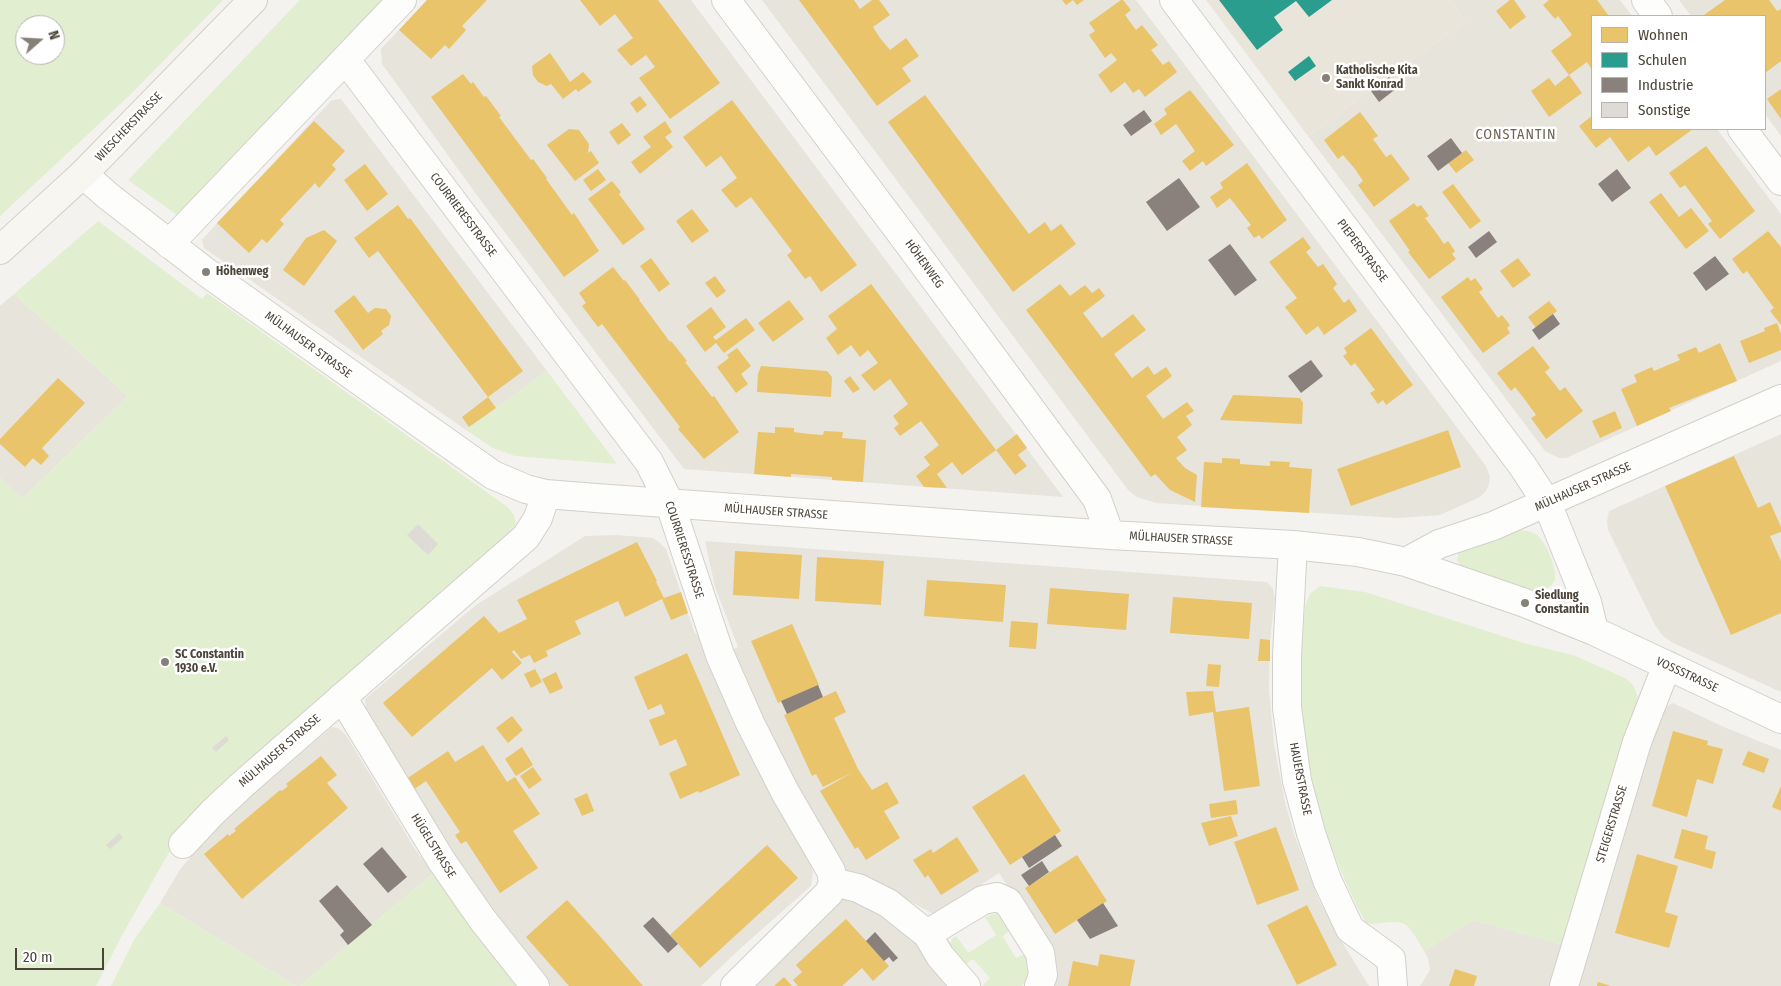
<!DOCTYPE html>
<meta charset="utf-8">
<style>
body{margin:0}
#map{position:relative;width:1781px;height:986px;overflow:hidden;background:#f4f2ee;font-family:"Fira Sans Condensed",sans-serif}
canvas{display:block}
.legend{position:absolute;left:1591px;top:15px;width:175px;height:115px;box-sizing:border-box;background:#fff;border:1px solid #b7b4b0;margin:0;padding:6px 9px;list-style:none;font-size:15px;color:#4b4439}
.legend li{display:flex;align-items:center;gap:10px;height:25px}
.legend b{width:25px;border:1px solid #b7b4b0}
.north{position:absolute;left:15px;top:15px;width:50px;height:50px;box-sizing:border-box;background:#fff;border:1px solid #b7b4b0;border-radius:50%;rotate:71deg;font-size:14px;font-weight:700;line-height:20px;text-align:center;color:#4b4439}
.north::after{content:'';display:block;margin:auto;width:18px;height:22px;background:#868178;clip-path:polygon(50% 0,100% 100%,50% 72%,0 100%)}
.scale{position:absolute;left:15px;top:948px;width:89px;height:22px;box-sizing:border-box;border:2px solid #4b4439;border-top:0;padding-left:6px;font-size:15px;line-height:18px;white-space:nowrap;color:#4b4439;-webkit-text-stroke:4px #fff;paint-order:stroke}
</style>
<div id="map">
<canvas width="1781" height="986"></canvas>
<ul class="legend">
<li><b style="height:14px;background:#e9c46a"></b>Wohnen</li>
<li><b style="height:14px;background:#2a9d8f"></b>Schulen</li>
<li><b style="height:14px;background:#8a817c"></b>Industrie</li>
<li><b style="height:14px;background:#dedbd6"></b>Sonstige</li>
</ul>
<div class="north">N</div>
<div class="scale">20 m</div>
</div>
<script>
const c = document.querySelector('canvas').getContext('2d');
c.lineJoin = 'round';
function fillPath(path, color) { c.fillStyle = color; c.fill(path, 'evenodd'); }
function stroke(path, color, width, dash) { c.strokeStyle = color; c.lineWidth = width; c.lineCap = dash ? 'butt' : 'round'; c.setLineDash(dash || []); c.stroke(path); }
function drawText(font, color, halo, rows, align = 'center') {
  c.font = font + ' "Fira Sans Condensed",sans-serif'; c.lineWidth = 5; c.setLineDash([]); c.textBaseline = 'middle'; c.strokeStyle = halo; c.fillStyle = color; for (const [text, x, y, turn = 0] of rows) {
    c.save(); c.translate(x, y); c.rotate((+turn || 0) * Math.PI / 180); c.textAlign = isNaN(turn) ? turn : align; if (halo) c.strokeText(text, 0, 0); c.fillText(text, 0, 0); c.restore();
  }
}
fillPath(new Path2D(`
 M427,0H691L1063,497L684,469L484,205L382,64L381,49Z
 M762,0H1136L1486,466L1490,477L1489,484L1486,491L1480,497L1440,515L1398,518L1156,503L1137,497L1128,490Z
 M1450,0H1620L1632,16H1592V129H1717L1781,214V361L1566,458H1559L1545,451L1308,136L1465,21Z
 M1679,0H1781V136L1765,114V16H1691Z
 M338,99H341L547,371L466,430L204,248L202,240L217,223L331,101Z
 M14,294L128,396L22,499L0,478V306Z
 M1781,434V692L1673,643L1663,636L1655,625L1608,530L1607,521L1609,511Z
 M617,535L653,538L660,543L666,549L695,634L702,632L801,838L813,872L811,886L742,947L701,986H551L489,910L457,865L366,712L365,699L476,605L585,536Z
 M705,541L1267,582L1273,589L1275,599L1270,640L1269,689L1274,744L1285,802L1294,834L1318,898L1337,934L1369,986H1053L1049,950L999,873L935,915L857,872H847L825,840L782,762L731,650L738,647L715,587Z
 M1673,703L1724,727L1781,750V986H1570L1651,725L1658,727L1666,707Z
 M332,727L338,728L346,735L415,849L433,873L300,986H296L160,903L181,868L226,817Z
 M843,896L900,926L954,986H752L807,935L803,930Z
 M1473,920L1568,946L1557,986H1420L1430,970L1428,958L1424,951Z`), '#e7e4dc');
fillPath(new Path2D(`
 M1206,0H1450L1465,21L1308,136Z`), '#eae5da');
fillPath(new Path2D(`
 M0,0H223L129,96L0,216ZM25,25H55V55H25Z
 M300,0H389L180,217L128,180Z
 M98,221L202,299L207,293L506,506C515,513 517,521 515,532L172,847L121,937L96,986H0V478L22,499L128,396L14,294Z
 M547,371L617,464L515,456L493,448L466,430Z
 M1521,530C1527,531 1532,532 1537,535C1546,542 1557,568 1555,580C1550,589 1542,592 1532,590L1462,567L1457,560L1459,551Z
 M1320,586L1365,592L1527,644L1573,655L1625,678L1633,685L1639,700L1568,946L1473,920L1424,951C1419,943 1413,931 1406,925C1398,918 1377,926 1366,923C1327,851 1302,769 1301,686C1301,660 1303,633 1305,606L1310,594Z
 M433,873H437L523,986H300Z
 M160,903L296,986H111L134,940Z
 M998,913L1001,915L1011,930L1004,935L1003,937L1016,958L1026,953C1028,966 1031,975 1022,986H983L990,978L974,960H971L964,966L949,945L953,938L956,936L968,952H970L996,935L985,917L993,914Z`), '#e1eecf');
fillPath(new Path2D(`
 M427,0H487L462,26L466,30L449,49L445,45L431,59L399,30Z
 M580,0H658L720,83L670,119L639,78L655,67L646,55L631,66L617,50L633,38L615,14L600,26Z
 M799,0H854L860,9L872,0H879L890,15L873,27L880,38L890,50L906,38L919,56L902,68L911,81L877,106Z
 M1062,0H1073L1066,5Z
 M1073,0H1084L1077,5Z
 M1121,0H1123L1131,10L1125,15L1136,30L1142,25L1158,45L1151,50L1163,65L1169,61L1177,72L1145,97L1139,89L1133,93L1125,82L1111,93L1098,75L1117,60L1111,53L1105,58L1089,35L1095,31L1089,23Z
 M1510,0H1514L1526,17L1510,29L1496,11Z
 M1549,0H1597L1609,16H1592V70L1587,62L1569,75L1551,51L1572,35L1558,16L1555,19L1543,5Z
 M1725,0H1769L1777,11L1781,9V61L1765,73V16H1705L1704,15Z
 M550,53L570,82L583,72L592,82L578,92L576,89L563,99L551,84L547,86L538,82L533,75L532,66Z
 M463,74L471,84L473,82L484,97L486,96L501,116L499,117L531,160L533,159L547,178L546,179L572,215L574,213L599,251L564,277L431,97Z
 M1569,75L1582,93L1549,117L1531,91L1549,78L1555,86Z
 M1781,89V119L1767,99Z
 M1190,90L1234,145L1206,166L1203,161L1190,171L1182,161L1195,151L1176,124L1161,135L1154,124L1167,114L1164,109Z
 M925,95L1029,234L1045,222L1051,231L1061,224L1076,244L1013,292L888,122Z
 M640,96L647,105L637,113L630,103Z
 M732,100L857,265L821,292L810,276L805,279L787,255L792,251L751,197L736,208L721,190L737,178L721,156L706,167L683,137Z
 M1360,112L1378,136L1373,139L1386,157L1391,154L1410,179L1374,207L1358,185L1363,181L1355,169L1343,155L1338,159L1324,140Z
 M1592,116V129H1693L1656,156L1649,146L1628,162L1610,137L1596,148L1579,126Z
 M314,121L345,151L332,165L336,169L319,188L315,183L297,202L280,220L284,224L267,243L262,239L249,253L217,223Z
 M665,121L672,132L665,137L673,147L640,174L631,162L651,147L643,137Z
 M622,123L631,135L618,145L609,132Z
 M569,129L579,130L589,144L588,153L591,151L599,163L575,181L547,145Z
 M1706,146L1755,211L1720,239L1708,224L1712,221L1685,185L1680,188L1669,173Z
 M1466,150L1474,160L1456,173L1448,163Z
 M1247,163L1287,220L1262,239L1259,235L1254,238L1247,228L1251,225L1230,198L1217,208L1210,197L1223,188L1220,183Z
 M365,164L388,194L367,211L344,180Z
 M598,169L606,180L591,191L583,180Z
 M612,181L621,192L619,194L645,229L623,245L588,199Z
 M1453,184L1481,221L1470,229L1442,192Z
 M1661,193L1679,217L1691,208L1709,231L1686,249L1649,202Z
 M1414,203L1417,207L1421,205L1429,216L1425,218L1435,231L1444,244L1448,241L1455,251L1452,254L1456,259L1429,279L1408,252L1410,251L1389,221Z
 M398,205L408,219L410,218L523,371L488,397L378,251L369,258L354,238Z
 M692,209L709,231L692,243L676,221Z
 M324,230L337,241L304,286L283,270L306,238Z
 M1768,231L1781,247V325L1770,311L1774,308L1747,271L1743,274L1732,259Z
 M1303,237L1311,248L1306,252L1318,267L1323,264L1337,284L1333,288L1344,303L1349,299L1357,311L1324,335L1318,326L1306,335L1285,307L1297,298L1269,262Z
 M651,258L670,284L659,292L640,266Z
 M1518,258L1531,275L1513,288L1500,271Z
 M613,267L624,281L625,280L640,300H639L670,342L671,341L687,361L685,362L712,397L714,396L739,432L704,459L678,429L680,427L602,324L598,327L582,306L586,303L579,293Z
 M715,276L726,291L717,298L705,283Z
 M1468,277L1471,281L1475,278L1483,289L1479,292L1498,318L1502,315L1510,325L1507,328L1510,333L1483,353L1441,297Z
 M871,284L996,450L962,475L952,462L937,474L947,488L924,487L916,476L930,465L924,457L939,445L921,421L900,436L894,428L899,424L893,416L908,404L890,379L874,391L861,375L878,363L868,350L860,357L851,345L838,355L826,338L837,329L828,316Z
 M1060,284L1070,296L1085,285L1092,293L1099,288L1105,296L1083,313L1102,338L1133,314L1146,330L1114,354L1132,378L1148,366L1154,375L1166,367L1172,376L1146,396L1163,419L1187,402L1194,411L1186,416L1192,425L1177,437L1187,450L1176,458L1185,468L1197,475L1195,502L1170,490L1155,474L1151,477L1026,310Z
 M354,295L368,313L375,308L386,309L391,316L389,325L381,331L383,334L363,350L334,311Z
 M789,300L804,319L773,342L758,323Z
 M1549,301L1557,311L1536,328L1528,317Z
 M711,307L726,327L713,337L716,340L746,318L755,330L724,353L716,343L705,352L686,326Z
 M1777,323L1781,334V350L1749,363L1740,341L1765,331L1764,328Z
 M1371,328L1413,385L1386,405L1383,400L1378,404L1370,393L1375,390L1355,363L1351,366L1343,356L1347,353L1344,348Z
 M1720,343L1737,381L1669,408L1671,411L1637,426L1621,389L1637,382L1634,375L1652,367L1654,371L1680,360L1677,355L1696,347L1699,353Z
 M1533,346L1550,368L1545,372L1560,391L1565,387L1583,411L1546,439L1531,418L1536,415L1526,401L1515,387L1511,391L1497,373Z
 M737,348L751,366L741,374L748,384L736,393L717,367L729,358L727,355Z
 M761,366L827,371L832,377L831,397L757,392L758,374Z
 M850,376L860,389L853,393L844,381Z
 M58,378L85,403L42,448L49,456L41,465L33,458L25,467L0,444V439Z
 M1233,395L1300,398L1303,403L1302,424L1220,420Z
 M488,397L496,408L469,427L462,417Z
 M1615,411L1622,428L1600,438L1592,421Z
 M775,427L794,428V432L809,434L823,435L824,431L843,432L842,438L866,440L863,482L832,480V477L791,474V477L754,474L758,432L775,433Z
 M1448,430L1461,467L1351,506L1337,469Z
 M1017,434L1027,448L1018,455L1027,466L1015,475L996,450Z
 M1734,456L1758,508L1770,502L1781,527V532L1770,536L1781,561V613L1731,635L1665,486Z
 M1222,458L1240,459V464L1270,466V461L1290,462L1289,467L1312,469L1309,513L1201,507L1204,462L1222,463Z
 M637,542L657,581L656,582L664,598L681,592L688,613L671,620L662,599L625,617L618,601L575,621L581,634L546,651L548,656L534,663L530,655L521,659L514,650L512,652L522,663L502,680L492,668L412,737L383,703L484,616L499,633L527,619L517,600Z
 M735,551L802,555L799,599L733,595Z
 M817,557L884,561L881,605L815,601Z
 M927,580L1006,585L1003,622L924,616Z
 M1050,588L1129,594L1126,630L1047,624Z
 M1173,597L1252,603L1249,639L1170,633Z
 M1011,621L1038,623L1036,649L1009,647Z
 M792,624L819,685L778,703L751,641Z
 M1260,639L1270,640V661H1258Z
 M687,653L740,775L699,793L698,791L680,799L669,773L687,765L676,739L660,746L649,720L665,714L664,711L661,704L648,710L634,677Z
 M1208,664L1221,665L1219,687L1206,686Z
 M535,669L542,682L531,688L524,674Z
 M556,672L563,688L550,694L542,679Z
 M836,691L846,712L834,718L858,769L872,790L887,782L899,803L884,811L900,838L866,860L858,847L855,849L820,791L853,772L823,787L816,774L812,776L784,715Z
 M1213,691L1216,712L1249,707L1260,786L1224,791L1213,712L1189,716L1186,692Z
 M512,716L523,730L508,743L496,728Z
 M1673,731L1708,741L1707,745L1723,749L1713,784L1697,779L1687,817L1652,806Z
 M483,745L507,782L515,777L540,814L513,831L538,868L500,893L466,841L461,844L455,835L460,832L426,781L413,790L406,779L448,751L455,762Z
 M522,747L533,765L516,776L505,759Z
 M1748,751L1769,759L1764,773L1742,765Z
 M321,756L337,775L327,783L348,808L242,899L204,854L228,834L229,836L236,831L234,829L280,790L282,791L288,786L286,784Z
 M533,767L542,780L529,789L520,776Z
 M1024,774L1061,831L1010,865L972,807Z
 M1781,786V811L1772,807Z
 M587,793L594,811L582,816L574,799Z
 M1236,800L1238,814L1211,818L1209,804Z
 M1231,816L1238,836L1209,846L1201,823Z
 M1276,827L1299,890L1257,905L1234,842Z
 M1682,829L1708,836L1705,849L1716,852L1712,869L1674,858Z
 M957,837L979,871L941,895L928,875L925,878L913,860L931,849L933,853Z
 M767,845L798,878L700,968L670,935Z
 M1637,854L1678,866L1665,912L1678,916L1669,948L1615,933Z
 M1077,855L1107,901L1055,934L1025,888Z
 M567,900L598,934L643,986H569L526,937Z
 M1307,905L1337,965L1297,985L1267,925Z
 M846,919L889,966L873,981L862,968L842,986H798L793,980L802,972L796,965Z
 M1100,954L1135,960L1130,986H1068L1073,961L1098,966Z
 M1455,969L1477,976L1474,986H1449Z
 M784,977L792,986H774Z
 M1598,982L1611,986H1597Z`), '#e9c46a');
fillPath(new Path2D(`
 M1219,0H1332L1309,17L1296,1L1274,17L1283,30L1257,50Z
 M1309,56L1316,66L1295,81L1288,72Z`), '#2a9d8f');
fillPath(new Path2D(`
 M1389,77L1397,88L1379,102L1371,91Z
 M1144,110L1152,121L1131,136L1123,125Z
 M1451,138L1462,153L1438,171L1427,156Z
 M1617,169L1631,188L1612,202L1598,184Z
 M1179,178L1200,207L1167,231L1146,202Z
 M1489,231L1497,242L1476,258L1468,247Z
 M1230,244L1257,280L1235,296L1208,260Z
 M1715,256L1729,274L1706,291L1693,273Z
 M1553,314L1560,324L1539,340L1532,330Z
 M1311,360L1323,376L1301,393L1288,376Z
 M818,685L823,697L787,714L781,701Z
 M1055,835L1062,846L1029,868L1022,857Z
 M382,847L407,877L388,893L363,864Z
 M1042,861L1049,872L1029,886L1021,875Z
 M337,885L372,925L348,945L340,935L344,931L319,901Z
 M1103,903L1118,926L1090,939L1077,920Z
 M653,917L678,944L668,953L643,926Z
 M875,932L898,958L893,962L889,957L884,961L866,941Z`), '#8a817c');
fillPath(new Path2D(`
 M418,524L438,544L428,555L407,535Z
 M226,736L229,740L216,752L212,748Z
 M119,833L123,838L110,849L106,845Z`), '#dedbd6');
const minor = new Path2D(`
 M726,0L909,244L1097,499L1110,535
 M1174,0L1522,465L1547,503L1587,602L1594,631
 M1646,0L1658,16
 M346,60L649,462L670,504L720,655L750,723L785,792L831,871L833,882L829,893L735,986
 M1742,129L1781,181
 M83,174L108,196L206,272L493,475L526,489L546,494L596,498L1110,535L1293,545L1358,552L1406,562L1525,603L1594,631L1781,719
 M169,244L402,0
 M1293,545L1287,655V708L1297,781L1311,833L1327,880L1350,929L1391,959L1393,986
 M1406,562L1439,544L1493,526L1781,399
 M342,697L441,860L482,919L535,986
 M183,844L213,812L243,784L526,537L538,518L546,494
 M833,882L858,888L888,903L927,934L940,956L966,986
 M927,934L983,900L997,897L1008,902L1040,953L1043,975L1039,986
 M1564,986L1637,742L1667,665`);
const secondary = new Path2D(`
 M0,250L83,174L253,0`);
stroke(minor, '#d2d0cb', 30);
stroke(secondary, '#d3cfc5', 30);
stroke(minor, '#fdfdfc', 28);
stroke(secondary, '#f7f6f1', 28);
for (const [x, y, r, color] of [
 [1326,78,5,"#868178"],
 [206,272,5,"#868178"],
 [1525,603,5,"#868178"],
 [165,662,5,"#868178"]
]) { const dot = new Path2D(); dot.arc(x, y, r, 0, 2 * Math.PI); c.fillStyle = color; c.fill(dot); stroke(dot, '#fff', 2); }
drawText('bold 12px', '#4b4439', '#fff', [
 ["Katholische Kita",1336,71],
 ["Sankt Konrad",1336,85],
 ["Höhenweg",216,272],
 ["Siedlung",1535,596],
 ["Constantin",1535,610],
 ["SC Constantin",175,655],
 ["1930 e.V.",175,669]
], 'left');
drawText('12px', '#4b4439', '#fff', [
 ["WIESCHERSTRASSE",129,127,-46],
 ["COURRIERESSTRASSE",463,215,53],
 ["PIEPERSTRASSE",1362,251,53],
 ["HÖHENWEG",924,264,54],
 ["MÜLHAUSER STRASSE",308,345,36],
 ["MÜLHAUSER STRASSE",1583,487,-24],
 ["MÜLHAUSER STRASSE",776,512,4],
 ["MÜLHAUSER STRASSE",1181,539,3],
 ["COURRIERESSTRASSE",684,550,72],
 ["VOSSSTRASSE",1687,675,25],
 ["MÜLHAUSER STRASSE",280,751,-41],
 ["HAUERSTRASSE",1300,779,79],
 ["STEIGERSTRASSE",1612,824,-73],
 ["HÜGELSTRASSE",433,846,58]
]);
c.letterSpacing = '1px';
drawText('14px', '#6e6250', '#fff', [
 ["CONSTANTIN",1516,135]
]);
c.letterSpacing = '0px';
</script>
